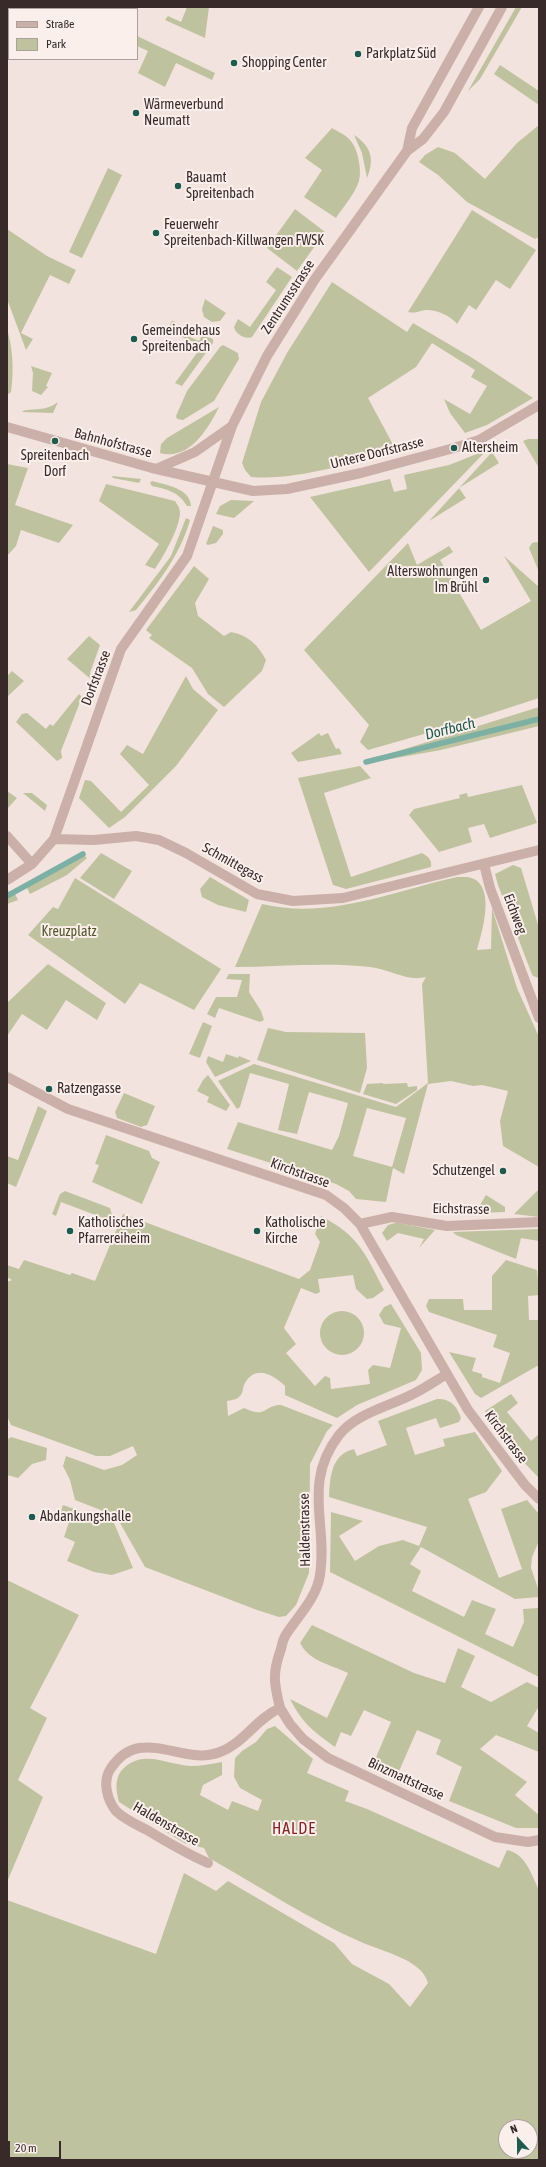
<!DOCTYPE html>
<meta charset="utf-8">
<style>
body{margin:0}
#map{position:relative;width:546px;height:2167px;overflow:hidden;background:#f3e3de;font-family:"Asap Condensed",sans-serif}
canvas{display:block}
.frame{position:absolute;inset:0;border:8px solid #382a29;pointer-events:none}
.legend{position:absolute;left:8px;top:8px;width:130px;height:52px;box-sizing:border-box;background:#faefeb;border:1px solid #aca09d;margin:0;padding:5px 7px;list-style:none;font-size:12px;color:#382a29}
.legend li{display:flex;align-items:center;gap:8px;height:20px}
.legend b{width:20px;border:1px solid #aca09d}
.north{position:absolute;left:498px;top:2119px;width:40px;height:40px;box-sizing:border-box;background:#faefeb;border:1px solid #aca09d;border-radius:50%;rotate:338deg;font-size:11px;font-weight:700;line-height:16px;text-align:center;color:#382a29}
.north::after{content:'';display:block;margin:auto;width:14px;height:18px;background:#1e5a4e;clip-path:polygon(50% 0,100% 100%,50% 72%,0 100%)}
.scale{position:absolute;left:8px;top:2141px;width:53px;height:18px;box-sizing:border-box;border:2px solid #382a29;border-top:0;padding-left:5px;font-size:12px;line-height:14px;white-space:nowrap;color:#382a29;-webkit-text-stroke:3px #faefeb;paint-order:stroke}
</style>
<div id="map">
<canvas width="546" height="2167"></canvas>
<div class="frame"></div>
<ul class="legend">
<li><b style="height:5px;background:#cbb0a9"></b>Straße</li>
<li><b style="height:11px;background:#bfc29e"></b>Park</li>
</ul>
<div class="north">N</div>
<div class="scale">20 m</div>
</div>
<script>
const c = document.querySelector('canvas').getContext('2d');
c.lineJoin = 'round';
function fillPath(path, color) { c.fillStyle = color; c.fill(path, 'evenodd'); }
function stroke(path, color, width, dash) { c.strokeStyle = color; c.lineWidth = width; c.lineCap = dash ? 'butt' : 'round'; c.setLineDash(dash || []); c.stroke(path); }
function drawText(font, color, halo, rows, align = 'center') {
  c.font = font + ' "Asap Condensed",sans-serif'; c.lineWidth = 4; c.setLineDash([]); c.textBaseline = 'middle'; c.strokeStyle = halo; c.fillStyle = color; for (const [text, x, y, turn = 0] of rows) {
    c.save(); c.translate(x, y); c.rotate((+turn || 0) * Math.PI / 180); c.textAlign = isNaN(turn) ? turn : align; if (halo) c.strokeText(text, 0, 0); c.fillText(text, 0, 0); c.restore();
  }
}
fillPath(new Path2D(`
 M187,7H209L205,38L165,20L168,16L181,22Z
 M516,7H522L480,79L468,91Z
 M137,36L215,73L212,80L176,63L165,87L138,73L148,51L137,46Z
 M500,65L539,91V105L494,74Z
 M539,125V237L535,239L467,202L438,175L419,162L425,155L438,147L455,153L485,179L517,143Z
 M332,128C337,131 344,134 348,138C358,146 362,170 359,181C355,194 343,207 336,218L304,197L322,170L305,158Z
 M354,135C371,146 375,159 367,178L362,153Z
 M108,168L122,175L82,258L69,252Z
 M295,209L325,232L297,271L267,248Z
 M472,210L536,250L510,289L496,280L476,310L469,305L457,324C451,316 437,310 427,310C420,310 417,314 408,312Z
 M7,229L47,256L76,270L69,284L50,275L21,333L33,339L26,350L7,299Z
 M277,267L292,277L252,337C246,340 235,334 234,327L238,319L250,327L276,290L266,282Z
 M332,282L407,332L413,323L474,359L533,398L487,425L465,433L450,413L444,399L470,414L487,386L471,377L475,370L432,343L416,367L368,398L397,452C353,462 296,481 251,477L245,470L242,463L261,402L287,353Z
 M205,299L226,313L220,321L212,322L204,317L202,309Z
 M172,321L176,322L172,329L199,341L202,335L213,339V343L182,386L175,383L202,346L167,330Z
 M7,329C13,349 14,371 11,392L7,395Z
 M223,345L238,353L239,359L214,401L183,420L177,419L176,416L187,391L220,347Z
 M31,366L52,373L46,386L48,387L41,395L32,391L33,373Z
 M58,402L53,413L22,412C26,407 45,413 58,402Z
 M219,407C208,429 189,461 160,453L161,444L167,438Z
 M528,439H539V468L523,441Z
 M487,450L369,572L310,497L390,479L394,492L407,489L404,475L449,465Z
 M492,452L499,463L459,488L466,498L429,521Z
 M7,464L28,468L15,505L73,525L59,543L21,530L16,546L7,556Z
 M112,476L141,479L139,483L113,478Z
 M152,481C166,485 190,488 191,506H187C179,492 167,489 152,486L150,483Z
 M106,484L175,501C177,504 180,508 180,512C180,528 163,557 155,569L145,565L159,544L99,501Z
 M231,500L254,501L234,518L216,514L220,506Z
 M186,518L190,520C180,555 159,582 136,610L129,612L171,556Z
 M213,526L223,530V534L216,543L208,545L206,544Z
 M536,542L539,543V572L529,548L532,543Z
 M408,543L417,565L449,546L453,552L440,560L481,630L531,601L504,556L539,587V698L459,724L368,750L360,742L369,725L304,650Z
 M194,566L209,579L195,603L198,616L224,636L231,632C248,635 258,645 266,660L262,671L224,707L208,694L192,668L149,638L152,635L146,630Z
 M89,636L100,645L90,673L94,678L93,681L67,659Z
 M12,671L24,681L7,697V676Z
 M186,676L193,689L218,710L176,766L125,817L109,828L79,798L85,780L91,781L121,812L149,785L120,754L127,745L143,754Z
 M79,694L82,697L61,751L62,758L57,761L16,722L22,714L27,713L46,729L50,724L53,726Z
 M539,707V726L441,750L368,763V759L395,752Z
 M319,733L321,736L328,733L336,749L339,748L342,754L298,762L291,753Z
 M360,766L371,778L324,793L351,877L422,853C429,857 432,860 431,867L346,889L333,885L298,778Z
 M522,785L537,823L490,838L484,824L468,828L472,842L439,852L409,815L414,809L460,798L459,795L467,793L468,797Z
 M7,791L17,798L7,809Z
 M23,793H32L47,805L45,811Z
 M81,852L87,858L67,875L30,894L25,884L49,872Z
 M101,853L132,871L114,899L80,878Z
 M513,865L521,868L539,928V978L533,976L531,972L498,885L495,874Z
 M210,877L249,900L246,912L218,905L202,897L200,889Z
 M457,877C463,877 470,876 476,880C494,893 482,932 477,950L491,949L492,908L517,988L539,1037V1167L503,1146L500,1121L508,1091L482,1085L473,1086L451,1081L428,1084L404,1174L393,1168L386,1202L356,1199L349,1191L336,1184L227,1149L238,1122L332,1150L339,1136L348,1103L309,1092L297,1134L278,1130L289,1084L250,1073L240,1107L237,1109L218,1081L254,1064L396,1107L428,1083L422,984L426,977C408,982 389,969 370,967C325,962 279,967 235,967L262,904C329,920 393,891 457,877ZM367,1108L406,1118L392,1167L353,1156Z
 M75,878L221,969L194,1010L140,983L125,1004L28,935L53,907L58,909Z
 M13,890L18,900L7,904V892Z
 M48,964L106,1003L97,1020L66,1000L47,1030L22,1014L7,1036V1003Z
 M229,974H250L249,992L261,1011L264,1020L260,1022L219,1008L215,1018L207,1014L216,997H237L242,980L226,979Z
 M203,1022L212,1026L200,1058L189,1054Z
 M268,1028L286,1032L365,1033L367,1068L360,1093L257,1060Z
 M226,1054L238,1058L239,1056L251,1061L215,1077L206,1062L208,1056L223,1062Z
 M208,1075L230,1105L226,1111L207,1102L209,1097L197,1091L203,1080Z
 M383,1083V1084L407,1083L408,1087L417,1086V1090L396,1104L363,1094L367,1084Z
 M124,1093L155,1106L147,1125L141,1127L117,1118L115,1112Z
 M38,1106L47,1111L16,1187L7,1183V1156L18,1160Z
 M106,1135L149,1151L152,1158L160,1162L142,1204L92,1182L99,1165L95,1164Z
 M539,1189V1217L514,1214Z
 M65,1191L110,1208L114,1222L61,1202L56,1216L52,1214L60,1194Z
 M486,1195L505,1207V1212L475,1213Z
 M123,1214L299,1279L310,1270L320,1242L315,1234L321,1216C359,1236 365,1253 384,1290L373,1298L367,1299L356,1289L353,1275L318,1279L320,1292L316,1294L301,1288L284,1328L296,1344L286,1353L315,1386L325,1376L330,1378L331,1389L370,1384L368,1370L373,1365L390,1368L401,1328L384,1324L379,1315L384,1307L391,1304L421,1353L422,1370L416,1380L357,1405L337,1418L285,1395V1386C274,1375 256,1364 245,1383C242,1388 244,1393 239,1397C236,1400 231,1400 227,1401L228,1416L244,1408C268,1419 263,1405 281,1405L333,1425L327,1431L310,1464L309,1573L296,1605L286,1616L279,1617L257,1610L145,1567L116,1516L75,1500L70,1480L63,1466L66,1456L104,1470L122,1465L137,1455L133,1446L110,1456H96L11,1425L7,1416V1282L12,1280L7,1277V1265L19,1269L24,1260L70,1275L72,1273L95,1281Z
 M395,1223H399L435,1230L419,1248L424,1239L398,1233L387,1241L382,1233L388,1225Z
 M539,1229V1241L521,1238L516,1259L456,1235L453,1232Z
 M506,1260L537,1270L539,1295L528,1296L529,1320H539V1365L481,1398L475,1394L449,1352L476,1358L472,1371L482,1374V1377L500,1383L510,1353L493,1347L497,1335L429,1312L426,1306L429,1299H463L464,1310H492V1276Z
 M320 1333a22 22 0 1 1 44 0a22 22 0 1 1-44 0Z
 M511,1394L518,1403L507,1412L531,1441L539,1434V1478L514,1452L485,1411Z
 M437,1399C450,1398 457,1406 461,1418L459,1422L440,1428L436,1418L406,1428L415,1455L445,1446L443,1439L475,1432L502,1471L486,1492L468,1499L499,1578L522,1569L501,1509L527,1500L539,1514V1541L532,1557L531,1568L539,1591V1597L515,1599L421,1547L410,1564L421,1571L412,1591L464,1617L472,1600L496,1609L485,1634L513,1647L524,1622L523,1609L539,1608V1677L330,1572L331,1512L363,1521L339,1536L355,1561L379,1546L403,1540L419,1546L427,1527L329,1497C330,1478 331,1454 354,1449L357,1456L387,1445L378,1421Z
 M11,1437L47,1448L46,1460L32,1464L18,1478L7,1475V1440Z
 M63,1505L114,1523L133,1568L112,1575L94,1572L67,1561L75,1542L64,1537L70,1519L60,1514Z
 M7,1580L79,1615L30,1708L47,1718L18,1780L43,1797L7,1882Z
 M312,1625L414,1673L445,1683L458,1648L475,1656L461,1687L491,1702L527,1682L539,1688V1706L527,1726L539,1733V1752L496,1735L480,1749L527,1782L515,1795L539,1815V1828H516L449,1801L462,1767L436,1754L441,1740L417,1730L396,1778L372,1767L391,1722L364,1710L351,1736L341,1732L335,1747C314,1732 302,1723 290,1699L327,1718L348,1673C330,1664 310,1662 300,1643Z
 M275,1726L313,1759L307,1773L349,1791L345,1801L367,1809L499,1868L507,1850C526,1854 531,1874 539,1890V2160H7V1900L156,1954L184,1873L216,1891L228,1881L334,1943L352,1964L389,1984L410,2007L428,1983C422,1959 380,1951 361,1942C308,1919 259,1886 209,1858L204,1848L184,1843L119,1802C116,1790 114,1777 124,1768C144,1749 168,1765 191,1766C201,1766 211,1764 222,1762V1775L203,1785L200,1795L228,1810L232,1801L258,1811L262,1800L240,1788L234,1777L235,1758L242,1751L256,1742L267,1729ZM506,2127H530V2151H506Z`), '#bfc29e');
stroke(new Path2D(`
 M366,762L539,719
 M7,896L83,854`), '#7db0a5', 5.5);
stroke(new Path2D(`
 M407,151L412,128L479,7
 M7,427L152,468L253,491L287,489L361,473L454,448L479,440L539,405
 M156,469L195,452L232,426
 M7,836L32,864
 M54,839L94,840L136,836L159,840L186,853L257,894L293,901L343,898L539,850
 M484,864L490,888L539,1018
 M7,880L32,864L54,839L121,649L187,556L232,426L267,356L315,279L346,236L407,151L423,139L444,112L502,7
 M7,1077L68,1109L326,1195L344,1208L360,1224L468,1410L525,1485L539,1499
 M360,1224L392,1217L447,1226L539,1222
 M280,1708L290,1724L303,1739L328,1758L495,1837L528,1842L539,1840
 M208,1863C187,1854 167,1842 147,1830C137,1825 124,1819 116,1811C107,1800 102,1781 111,1768C118,1758 126,1750 139,1748C167,1744 192,1763 220,1752C244,1743 256,1719 280,1708C274,1683 272,1674 281,1649C282,1644 284,1637 287,1633C299,1615 317,1597 320,1575C328,1524 302,1483 339,1435C357,1413 388,1407 413,1394C424,1389 435,1381 447,1374`), '#cbb0a9', 10);
for (const [x, y, r, color] of [
 [358,54,4,"#1e5a4e"],
 [234,63,4,"#1e5a4e"],
 [136,113,4,"#1e5a4e"],
 [178,186,4,"#1e5a4e"],
 [156,233,4,"#1e5a4e"],
 [134,339,4,"#1e5a4e"],
 [55,441,4,"#1e5a4e"],
 [454,448,4,"#1e5a4e"],
 [486,580,4,"#1e5a4e"],
 [49,1089,4,"#1e5a4e"],
 [503,1171,4,"#1e5a4e"],
 [70,1231,4,"#1e5a4e"],
 [257,1231,4,"#1e5a4e"],
 [32,1517,4,"#1e5a4e"]
]) { const dot = new Path2D(); dot.arc(x, y, r, 0, 2 * Math.PI); c.fillStyle = color; c.fill(dot); stroke(dot, '#faefeb', 1.5); }
drawText('14px', '#382a29', '#faefeb', [
 ["Parkplatz Süd",366,54],
 ["Shopping Center",242,63],
 ["Wärmeverbund",144,105],
 ["Neumatt",144,121],
 ["Bauamt",186,178],
 ["Spreitenbach",186,194],
 ["Feuerwehr",164,225],
 ["Spreitenbach-Killwangen FWSK",164,241],
 ["Gemeindehaus",142,331],
 ["Spreitenbach",142,347],
 ["Altersheim",462,448],
 ["Spreitenbach",55,456,"center"],
 ["Dorf",55,472,"center"],
 ["Alterswohnungen",478,572,"right"],
 ["Im Brühl",478,588,"right"],
 ["Ratzengasse",57,1089],
 ["Schutzengel",495,1171,"right"],
 ["Katholisches",78,1223],
 ["Pfarrereiheim",78,1239],
 ["Katholische",265,1223],
 ["Kirche",265,1239],
 ["Abdankungshalle",40,1517]
], 'left');
drawText('14px', '#382a29', '#faefeb', [
 ["Zentrumsstrasse",288,297,-57],
 ["Bahnhofstrasse",113,443,15],
 ["Untere Dorfstrasse",377,453,-14],
 ["Dorfstrasse",96,678,-69],
 ["Schmittegass",233,863,29],
 ["Eichweg",515,914,69],
 ["Kirchstrasse",300,1173,20],
 ["Eichstrasse",461,1209,1],
 ["Kirchstrasse",506,1437,53],
 ["Haldenstrasse",305,1530,-91],
 ["Binzmattstrasse",406,1779,25],
 ["Haldenstrasse",166,1824,30]
]);
drawText('14px', '#52572d', '#faefeb', [
 ["Kreuzplatz",69,932]
]);
drawText('italic 15px', '#1e5a4e', '#faefeb', [
 ["Dorfbach",450,729,-14]
]);
c.letterSpacing = '1px';
drawText('16px', '#882224', '#faefeb', [
 ["HALDE",294,1829]
]);
c.letterSpacing = '0px';
</script>
